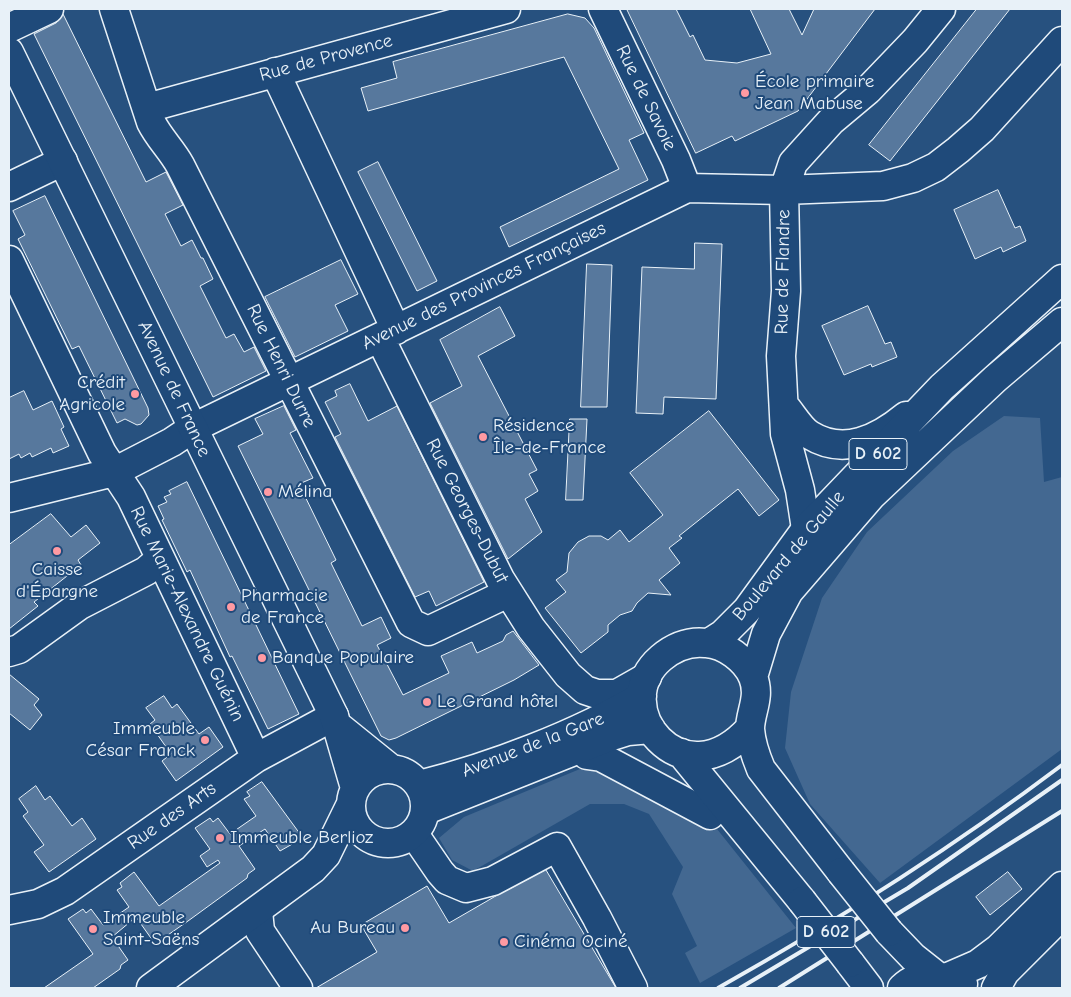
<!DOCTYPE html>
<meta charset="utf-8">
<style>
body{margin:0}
#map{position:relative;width:1071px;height:997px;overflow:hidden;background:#27517f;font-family:"Comic Neue",sans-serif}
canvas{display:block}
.frame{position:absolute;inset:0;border:10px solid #e8f1f8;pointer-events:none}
</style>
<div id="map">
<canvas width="1071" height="997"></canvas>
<div class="frame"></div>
</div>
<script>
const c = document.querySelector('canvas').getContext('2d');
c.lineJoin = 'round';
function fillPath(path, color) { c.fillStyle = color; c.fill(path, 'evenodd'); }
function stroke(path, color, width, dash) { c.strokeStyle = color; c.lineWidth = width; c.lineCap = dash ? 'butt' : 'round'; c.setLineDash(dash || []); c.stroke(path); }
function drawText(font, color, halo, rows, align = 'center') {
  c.font = font + ' "Comic Neue",sans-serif'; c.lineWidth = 4; c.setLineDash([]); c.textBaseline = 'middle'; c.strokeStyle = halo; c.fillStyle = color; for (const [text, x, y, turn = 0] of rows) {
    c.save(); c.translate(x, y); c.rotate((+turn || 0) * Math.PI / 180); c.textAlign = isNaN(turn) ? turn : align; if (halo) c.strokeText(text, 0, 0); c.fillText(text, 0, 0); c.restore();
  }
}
fillPath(new Path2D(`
 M1004,416L1040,418L1044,482L1062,477V749L880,883L810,804L785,748L791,692L822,598L867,532L953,451Z
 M592,764L713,824L796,928L700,983L685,953L697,946L672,894L683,867L649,814L624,804H590L473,871L452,860L439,838L464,817Z`), '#436891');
const building = new Path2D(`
 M627,9H676L690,37L693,35L705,60L737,63L771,54L750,9H789L802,35L814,9H875L798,111L735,141L732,136L696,153Z
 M977,9H1010L890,161L869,145Z
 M63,14L146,182L166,172L183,205L165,214L181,246L192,240L201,258H203L213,279L200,286L226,338L234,334L244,352L254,347L266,371L213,397L34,34L56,23Z
 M568,14L585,18L594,28L644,133L629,140L648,180L509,247L500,227L619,169L564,57L368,111L361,88L397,78L393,62Z
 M378,162L437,281L417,291L358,172Z
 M998,190L1015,228L1020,226L1026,241L1003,252L1001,247L975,259L954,210Z
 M45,196L148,408L149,415L141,424L137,425L125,419L117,423L79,346L72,349L18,239L25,235L13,211Z
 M695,243L722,244L716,399L664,397L663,414L636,413L642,267L694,269Z
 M341,260L358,294L335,305L348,331L295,357L265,297Z
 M587,264L612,265L607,407H581Z
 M868,306L885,344L891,342L897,357L872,367L871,364L844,375L822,326Z
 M500,307L515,336L478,356L537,470L529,474L538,491L525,499L542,532L508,559L430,403L462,386L440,340Z
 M350,384L368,421L397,406L484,582L436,606L429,591L415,597L335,437L341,434L325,402L337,396L335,391Z
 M24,391L33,410L52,401L64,427L61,429L69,446L53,453L51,448L32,457L30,453L21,458L19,454L9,459V398Z
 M284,406L296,430L290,433L313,478L299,484L336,560L331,563L362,626L381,617L391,638L377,645L403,695L449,673L441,656L472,642L477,653L503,641L506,635L513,631L539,665L514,680L396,738L389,740L381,736L238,446L263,434L255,419Z
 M709,411L779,500L759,516L738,489L679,536L682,538L669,548L680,563L659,580L671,595L648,593L637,603L632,611L620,615L608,625V632L581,653L545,608L566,592L556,580L567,572L569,553L578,542L589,536H601L608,540L620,530L629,542L663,515L630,473Z
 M570,419H587L583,500H566Z
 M187,482L299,714L268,729L232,656L230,657L190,570L187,572L162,520L164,519L158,506L167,502L164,497L171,494L169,491Z
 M51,514L71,537L86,525L100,543L78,560L81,565L34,602L38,606L9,629V545Z
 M9,674L39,699L34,705L42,715L30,730L9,713Z
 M164,696L172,708L177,704L199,734L209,727L223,747L176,781L162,761L171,754L150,724L155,720L146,708Z
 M262,782L303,838L280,851L265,829L239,846L255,869L248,874L247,878L188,921L165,937L153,941L136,917L112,937L128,960L121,965L120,969L93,988H44L93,954L68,919L83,909L86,913L91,909L103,925L129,907L117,890L122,887L120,883L134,872L159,906L220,863L218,860L207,867L200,856L210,849L195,828L210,818L213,822L218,818L230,834L256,816L244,799L250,796L247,792Z
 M36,786L45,800L50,796L72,826L82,818L96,839L49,872L34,852L44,845L23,816L28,812L19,799Z
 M546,870L616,988H316L377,952L361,925L427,886L449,923L494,897Z
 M1008,872L1022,889L990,915L976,897Z`);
fillPath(building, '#57789d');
stroke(building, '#e8f1f8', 1);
const minor = new Path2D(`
 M114,9L151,122C159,138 171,149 180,165L411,623L428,631L508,593
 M603,9L676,160L687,188
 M9,28L49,9
 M275,72L396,330
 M147,108L506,9
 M9,187L63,161
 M9,260L102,453L131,497L256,758
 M380,338L500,579L531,628L568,675L585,690L597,694H617L647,677
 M784,405C792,414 800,429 810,435C844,456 878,439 906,416
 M9,498L114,472L172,442L193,428L687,188L784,190L883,186L913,178L936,167L958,150L982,129L1062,41
 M806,529L800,490L785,434L781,356L786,291L784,190L793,163L831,121L868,90L915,41L941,9
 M9,652L19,649L80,605L146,571L160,559
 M587,755L601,757L710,815
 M414,834L440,872L447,880L466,888L493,881L557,847L597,918L633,988
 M9,910L38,904L65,891L256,758L334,716
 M258,911L260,931L298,988`);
const major = new Path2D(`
 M9,52L334,716L355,788
 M709,643L723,634L747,610L806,529L942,387L1062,279
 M753,677L766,634L789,591L871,496L995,379L1062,322
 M338,726L390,768
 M750,728C682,804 605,706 661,658C674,647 689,641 706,643C725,644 746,660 753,677C761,697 750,712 750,729C751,743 756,757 761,769L841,872
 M681,753L802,901
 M351 806a37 37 0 1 1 74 0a37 37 0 1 1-74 0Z
 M419,785C492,767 578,734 642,696
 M426,810L609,737L628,731L651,729
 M889,932L913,957L937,976
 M850,963L869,988
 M948,977L978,964L998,949L1062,886
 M151,988L313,869L326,855L350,806
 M902,988C920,971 943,975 963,984
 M996,988L1005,972L1062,915`);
stroke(minor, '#e8f1f8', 31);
stroke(major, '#e8f1f8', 31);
stroke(minor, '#1f4a7a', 28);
stroke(major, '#1f4a7a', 28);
stroke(new Path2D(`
 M718,988C837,921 952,848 1062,765
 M740,988L908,888L1062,780
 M779,988L1062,811`), '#e8f1f8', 4);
const majorBridge = new Path2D(`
 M841,872L889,932
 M802,901L850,963`);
stroke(majorBridge, '#e8f1f8', 31, []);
stroke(majorBridge, '#1f4a7a', 28);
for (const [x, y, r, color] of [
 [745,93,5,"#ff9aa2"],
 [135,394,5,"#ff9aa2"],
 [483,437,5,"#ff9aa2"],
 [268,492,5,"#ff9aa2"],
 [57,551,5,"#ff9aa2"],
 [231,607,5,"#ff9aa2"],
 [262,658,5,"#ff9aa2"],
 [427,702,5,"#ff9aa2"],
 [205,740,5,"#ff9aa2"],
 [220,838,5,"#ff9aa2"],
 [405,928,5,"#ff9aa2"],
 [93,929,5,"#ff9aa2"],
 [504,942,5,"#ff9aa2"]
]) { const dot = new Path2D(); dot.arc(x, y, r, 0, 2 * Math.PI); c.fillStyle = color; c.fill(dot); stroke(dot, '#1f4a7a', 2); }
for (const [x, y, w] of [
 [878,454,58],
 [826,932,58]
]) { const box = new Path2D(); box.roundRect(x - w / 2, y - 15.5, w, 31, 4); c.fillStyle = '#1f4a7a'; c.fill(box); stroke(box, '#e8f1f8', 1); }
drawText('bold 18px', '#e8f1f8', null, [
 ["D 602",878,454],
 ["D 602",826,932]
]);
drawText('19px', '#e8f1f8', '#1f4a7a', [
 ["Rue de Provence",326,58,-15],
 ["Rue de Savoie",646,98,64],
 ["Rue de Flandre",783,272,-89],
 ["Avenue des Provinces Françaises",484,286,-26],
 ["Rue Henri Durre",281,366,64],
 ["Avenue de France",174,389,65],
 ["Rue Georges-Dubut",467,511,63],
 ["Boulevard de Gaulle",789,556,-50],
 ["Rue Marie-Alexandre Guénin",187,614,64],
 ["Avenue de la Gare",533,745,-21],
 ["Rue des Arts",172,816,-35]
]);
drawText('19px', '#e8f1f8', '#1f4a7a', [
 ["École primaire",755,82],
 ["Jean Mabuse",755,104],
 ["Crédit",125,383,"right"],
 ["Agricole",125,405,"right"],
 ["Résidence",493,426],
 ["Île-de-France",493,448],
 ["Mélina",278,492],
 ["Caisse",57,570,"center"],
 ["d'Épargne",57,592,"center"],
 ["Pharmacie",241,596],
 ["de France",241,618],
 ["Banque Populaire",272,658],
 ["Le Grand hôtel",437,702],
 ["Immeuble",195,729,"right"],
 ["César Franck",195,751,"right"],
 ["Immeuble Berlioz",230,838],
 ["Immeuble",103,918],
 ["Saint-Saëns",103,940],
 ["Au Bureau",395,928,"right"],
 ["Cinéma Ociné",514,942]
], 'left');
</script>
